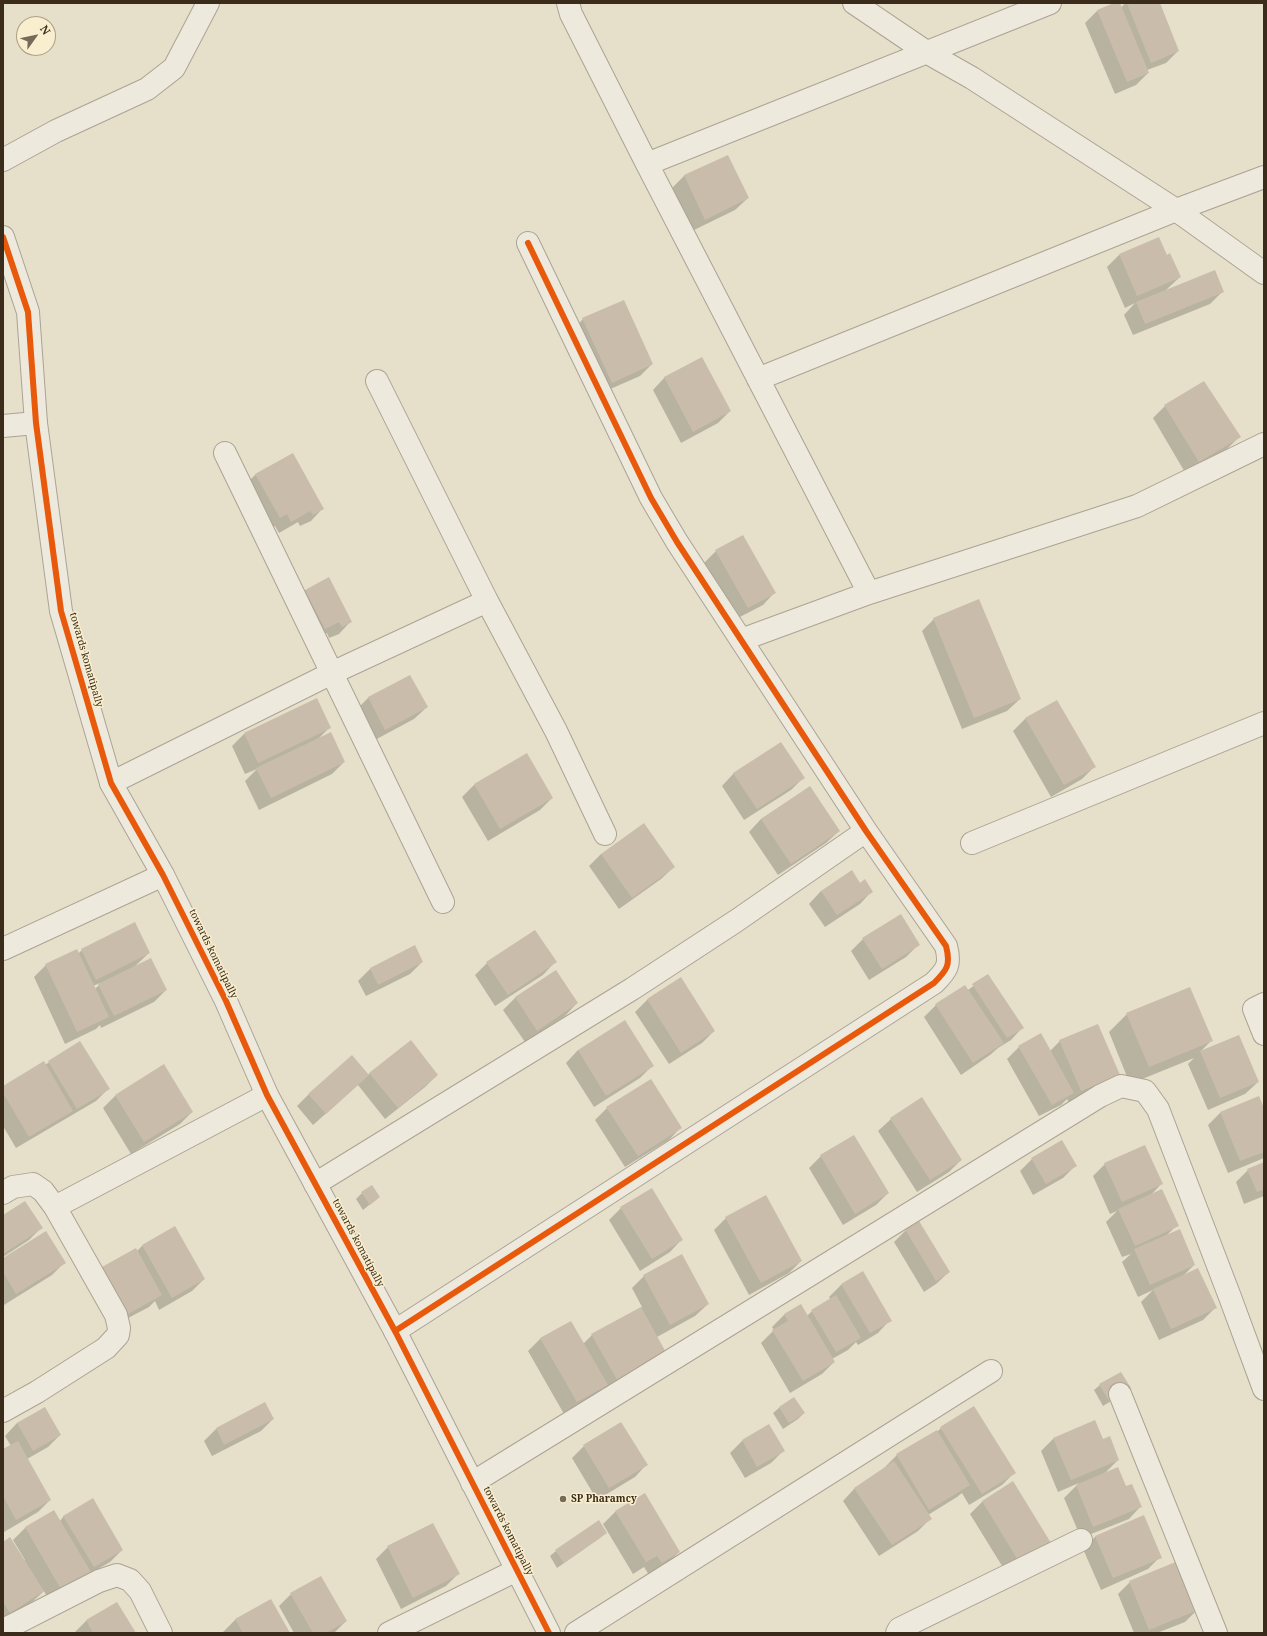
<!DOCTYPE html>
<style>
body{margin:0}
#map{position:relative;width:1267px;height:1636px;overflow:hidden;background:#e6dfca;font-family:"Noto Serif",serif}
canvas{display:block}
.frame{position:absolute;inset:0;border:4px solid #3a2b1b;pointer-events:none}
.north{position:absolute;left:16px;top:16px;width:40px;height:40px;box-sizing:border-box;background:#f9eece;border:1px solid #ada086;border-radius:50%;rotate:57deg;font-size:11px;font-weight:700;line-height:16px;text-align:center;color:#3a2b1b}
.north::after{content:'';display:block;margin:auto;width:14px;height:18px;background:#766a58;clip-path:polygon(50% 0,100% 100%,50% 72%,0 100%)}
</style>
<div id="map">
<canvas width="1267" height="1636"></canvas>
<div class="frame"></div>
<div class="north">N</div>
</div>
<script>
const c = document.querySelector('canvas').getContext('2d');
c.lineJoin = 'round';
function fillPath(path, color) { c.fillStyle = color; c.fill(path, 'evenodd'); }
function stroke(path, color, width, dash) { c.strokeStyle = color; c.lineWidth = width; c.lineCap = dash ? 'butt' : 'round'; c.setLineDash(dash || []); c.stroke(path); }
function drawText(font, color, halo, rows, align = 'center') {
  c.font = font + ' "Noto Serif",serif'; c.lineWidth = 3; c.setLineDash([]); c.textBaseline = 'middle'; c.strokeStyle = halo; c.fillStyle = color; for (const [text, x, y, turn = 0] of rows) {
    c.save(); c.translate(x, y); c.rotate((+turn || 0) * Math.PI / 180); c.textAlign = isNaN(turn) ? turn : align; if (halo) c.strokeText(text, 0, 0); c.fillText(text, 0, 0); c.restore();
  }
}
fillPath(new Path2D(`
 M1117,3H1119L1121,8L1125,3H1159L1178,51L1166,63L1147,70L1148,73L1136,85L1115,94L1085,23L1097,11Z
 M727,156L748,198L735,210L692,231L672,188L684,176Z
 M1119,255L1166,256L1180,277L1166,290L1222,292L1210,304L1133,335L1124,315L1135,303L1125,308L1107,267Z
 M583,319L652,364L640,376L599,394L571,332Z
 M665,377L730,411L718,423L681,443L653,390Z
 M1165,406L1239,437L1227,449L1186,474L1153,418Z
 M292,454L323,508L311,521L300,526L298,522L279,533L275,526L268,530L243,487L255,475Z
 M716,551L775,592L763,605L736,619L704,563Z
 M305,590L351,621L339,634L329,638L327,633L312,640L293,603Z
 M934,619L1020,699L1007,711L962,729L922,631Z
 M410,676L427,707L414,719L373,741L356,710L368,698Z
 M316,700L330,727L317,740L344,762L332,774L259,810L245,781L257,769L245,774L232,746L244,734Z
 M1026,718L1094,767L1082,779L1051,797L1013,731Z
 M734,773L804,777L791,790L744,820L722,786Z
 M474,785L552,798L540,810L488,841L462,797Z
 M810,787L839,831L826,843L778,875L749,832L761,819Z
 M601,854L674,867L661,879L619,909L589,866Z
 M860,884L872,891L860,904L825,927L809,904L821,891Z
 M863,939L918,945L906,957L869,980L851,951Z
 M415,946L422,962L410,974L366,996L358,981L370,969Z
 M82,950L149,953L133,968L166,990L154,1002L101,1028L100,1025L96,1029L65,1044L34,977L46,965L78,954ZM100,983H101L95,989L93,986Z
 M555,962L543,975L495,1006L475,975L487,963Z
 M555,971L577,1003L565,1016L525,1042L503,1010L515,998Z
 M988,975L1023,1027L1011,1040L998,1048L990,1055L961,1075L924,1017L936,1005L968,990Z
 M680,979L714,1031L702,1043L669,1064L635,1012L647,1000Z
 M1127,1014L1212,1040L1200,1052L1238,1036L1258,1082L1245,1094L1208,1110L1188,1064L1194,1058L1130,1084L1109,1032Z
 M1060,1041L1118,1075L1069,1103L1067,1099L1061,1105L1039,1116L1007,1059L1019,1047L1050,1051Z
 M79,1042L108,1089L96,1101L16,1148L3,1126V1087L45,1065Z
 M578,1050L652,1066L640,1078L594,1107L566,1063Z
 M164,1066L192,1112L180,1124L131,1154L103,1108L115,1096Z
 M370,1073L437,1075L425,1087L385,1119L358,1085L313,1125L297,1106L309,1094L368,1075Z
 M1258,1097L1264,1111V1158L1228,1173L1208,1125L1220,1113Z
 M607,1108L681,1127L669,1140L625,1167L595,1120Z
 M891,1119L961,1160L949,1172L917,1192L878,1131Z
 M821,1156L888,1193L876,1205L843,1225L809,1168Z
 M1032,1159L1075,1166L1063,1178L1033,1195L1020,1171Z
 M1264,1163V1196L1244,1204L1236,1182L1248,1170Z
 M1105,1164L1162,1183L1151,1195L1177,1225L1167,1235L1194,1265L1184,1275L1216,1307L1203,1320L1159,1340L1141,1302L1153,1290L1138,1297L1122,1262L1131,1254L1122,1257L1106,1222L1117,1211L1110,1214L1093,1176Z
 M362,1193L379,1197L363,1210L356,1199Z
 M621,1208L682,1239L670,1252L640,1271L609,1220Z
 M3,1216L41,1228L29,1240L3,1257Z
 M726,1218L801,1261L789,1273L749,1295L714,1230Z
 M175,1227L204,1279L192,1291L159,1310L155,1301L149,1307L115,1325L90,1280L102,1268L137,1251L142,1246Z
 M906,1230L949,1272L936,1284L924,1292L894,1242Z
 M3,1260L64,1263L52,1275L4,1305Z
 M863,1273L890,1320L878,1333L858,1345L856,1342L848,1350L832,1359L834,1362L822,1374L790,1393L761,1343L774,1330L772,1327L784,1315L801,1305L807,1316L812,1311L831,1300L829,1297L841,1285Z
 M644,1276L708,1304L695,1316L657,1337L606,1395L603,1388L594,1397L564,1414L528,1351L540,1339L571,1322L583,1344L592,1335L642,1307L632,1288Z
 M1100,1385L1123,1394L1103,1406L1094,1390Z
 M794,1398L804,1413L798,1419L783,1429L773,1413L779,1408Z
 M265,1404L273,1419L261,1431L212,1456L204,1441L216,1429Z
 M45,1408L60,1435L48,1447L27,1459L50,1500L38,1512L4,1532L3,1450L11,1446L5,1436L17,1423Z
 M769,1425L783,1451L771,1463L745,1478L730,1453L742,1441Z
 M941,1428L1014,1473L1002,1485L969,1505L962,1493L957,1497L928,1515L930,1519L918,1531L879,1556L843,1501L855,1488L886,1468L885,1467L897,1455L937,1432Z
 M1053,1439L1103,1440L1118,1460L1104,1474L1125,1488L1141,1506L1129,1519L1081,1538L1064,1498L1079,1483L1058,1492L1041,1451Z
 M584,1446L647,1464L635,1477L597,1500L572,1458Z
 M1013,1483L1050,1543L1007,1574L970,1514L982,1502Z
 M644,1494L679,1552L667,1564L649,1575L644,1567L633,1574L603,1524L615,1512Z
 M64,1516L122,1550L110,1562L91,1573L50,1602L44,1591L31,1603L3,1621V1543L24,1561L25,1560L13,1540L26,1527L60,1521Z
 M1143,1517L1160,1557L1148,1569L1101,1590L1083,1549L1095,1537Z
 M606,1532L600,1538L557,1568L550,1556L556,1551Z
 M388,1547L458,1574L446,1586L401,1609L376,1559Z
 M1130,1582L1197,1610L1185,1622L1157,1633H1134L1118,1594Z
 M291,1594L346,1621L334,1633H294L279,1606Z
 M270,1600L289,1633H224L223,1632L235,1620Z
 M117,1603L135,1633H74L86,1621Z`), '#0003');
fillPath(new Path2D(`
 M1114,3H1120L1149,73L1127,82L1097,10Z
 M1127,3H1160L1179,51L1151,63Z
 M728,155L749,198L705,220L684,175Z
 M1159,237L1167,255L1170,253L1181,277L1137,296L1119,254Z
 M1215,270L1224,292L1145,324L1136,302Z
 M624,300L653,364L612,383L582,318Z
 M702,357L731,411L693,432L664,377Z
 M1204,381L1241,437L1199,462L1164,405Z
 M293,453L324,509L313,515L310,511L291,522L287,514L280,518L255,474Z
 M743,535L776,593L748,608L715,550Z
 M329,577L352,622L342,627L339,622L325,629L305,590Z
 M979,599L1021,699L974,718L933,618Z
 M410,675L428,707L385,730L368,697Z
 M317,698L331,728L258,763L244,733Z
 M1057,700L1096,767L1064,785L1025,718Z
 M331,732L345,762L271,798L256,768Z
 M781,742L805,778L757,809L733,773Z
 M527,753L553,798L500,829L474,784Z
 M810,786L840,831L791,864L761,819Z
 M644,823L675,867L632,898L601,854Z
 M852,870L860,883L865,879L873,892L837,915L821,891Z
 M901,914L920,945L882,969L862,938Z
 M135,922L150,953L96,980L81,949Z
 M535,930L557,962L508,995L486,962Z
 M415,945L423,962L378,985L370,968Z
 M77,949L109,1017L77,1032L45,964Z
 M151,958L167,990L114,1016L98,984Z
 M556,970L578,1003L537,1031L515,997Z
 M988,974L1024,1028L1007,1038L972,984Z
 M681,977L715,1031L681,1053L647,999Z
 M965,985L1004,1043L973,1063L935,1004Z
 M1190,987L1213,1041L1149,1067L1126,1013Z
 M625,1020L654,1066L606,1096L578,1050Z
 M1098,1024L1120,1075L1081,1091L1059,1040Z
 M1041,1033L1074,1093L1052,1105L1018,1046Z
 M1239,1035L1259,1082L1220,1098L1200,1051Z
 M411,1040L438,1075L398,1108L369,1073Z
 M80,1041L110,1089L77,1109L48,1061Z
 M352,1055L369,1075L326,1114L308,1094Z
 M44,1061L73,1111L29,1137L3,1093V1086Z
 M164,1064L193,1112L144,1142L115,1095Z
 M651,1079L682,1128L638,1156L606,1107Z
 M1259,1096L1264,1108V1152L1240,1161L1220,1112Z
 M922,1097L962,1160L930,1180L890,1118Z
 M854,1135L889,1193L855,1214L820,1155Z
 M1062,1140L1077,1166L1046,1184L1031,1158Z
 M1145,1145L1163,1184L1122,1202L1104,1163Z
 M1264,1162V1189L1257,1192L1247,1169Z
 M372,1185L380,1197L370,1205L361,1192Z
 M652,1188L683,1240L652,1259L620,1207Z
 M1162,1189L1179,1226L1135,1246L1118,1209Z
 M766,1195L802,1261L761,1283L725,1217Z
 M25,1201L43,1228L3,1254V1215Z
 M919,1221L950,1272L936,1281L905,1229Z
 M175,1226L205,1279L172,1298L142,1245Z
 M1180,1229L1195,1265L1150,1285L1134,1249Z
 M46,1231L66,1263L16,1294L3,1272V1258Z
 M136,1248L162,1295L128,1314L102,1267Z
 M682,1254L709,1304L670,1325L643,1275Z
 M1198,1268L1217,1308L1171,1329L1153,1289Z
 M863,1271L892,1321L870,1333L841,1284Z
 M836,1295L861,1338L836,1352L811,1310Z
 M801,1304L835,1362L803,1381L772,1330L788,1321L784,1314Z
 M641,1307L668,1356L619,1383L591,1334Z
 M571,1321L608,1385L577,1402L540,1338Z
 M1121,1372L1131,1388L1109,1401L1099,1384Z
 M794,1397L805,1413L789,1423L779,1407Z
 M265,1402L274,1419L224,1445L216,1428Z
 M974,1406L1016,1473L982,1494L940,1427Z
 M45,1407L61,1435L33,1451L17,1423Z
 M1095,1420L1103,1439L1110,1436L1119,1460L1071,1480L1053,1438Z
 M621,1422L648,1465L609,1488L583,1445Z
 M769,1424L785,1451L757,1467L742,1440Z
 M937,1430L970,1485L929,1510L896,1454Z
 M18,1441L51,1500L16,1520L3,1496V1449Z
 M894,1461L932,1519L892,1545L854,1488Z
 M1118,1467L1126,1486L1132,1484L1142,1507L1093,1527L1076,1485Z
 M1013,1481L1051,1543L1019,1562L982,1501Z
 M645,1493L680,1552L662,1563L657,1556L646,1562L615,1511Z
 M93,1498L123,1550L94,1567L63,1516Z
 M54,1510L92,1574L62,1591L25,1527Z
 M1144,1515L1162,1558L1113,1578L1095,1536Z
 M599,1520L607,1533L564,1563L555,1550Z
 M433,1523L460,1574L413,1598L387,1546Z
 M10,1537L44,1591L10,1613L3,1602V1542Z
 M1178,1561L1198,1610L1149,1630L1129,1581Z
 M321,1576L347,1621L326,1633H313L290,1593Z
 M271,1599L290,1633H243L235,1619Z
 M117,1602L136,1633H93L86,1620Z`), '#cabcaa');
const minor = new Path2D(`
 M568,3L571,14L647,164L869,593L741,640
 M854,3L928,53L972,78L1176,210L1264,273
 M3,160L56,131L147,89L174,68L208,3
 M647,164L1050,3
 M758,379L1176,210L1264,177
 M3,426L36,423
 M225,453L443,902
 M869,593L1137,506L1264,444
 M487,601L556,731L605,834
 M111,783L332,673L487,601L377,381
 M972,843L1264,723
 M3,949L163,875
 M1264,1004L1254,1009L1264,1034
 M315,1184L632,989L736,921L866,831
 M3,1193L13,1187L33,1184L43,1191L55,1207L116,1315L119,1328L118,1335L106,1348L37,1392L3,1411
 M55,1207L267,1095
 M395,1331L934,983C947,970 951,965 946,946L866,831L677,542L651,498L528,243
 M1120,1394L1216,1633
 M472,1483L1100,1096L1121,1086L1145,1091L1158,1109L1230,1297L1264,1389
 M3,1630L99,1581L117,1575L130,1580L140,1591L161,1633
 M389,1633L517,1570
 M576,1633L991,1371
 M897,1633L899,1629L1081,1540`);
const tertiary = new Path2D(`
 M3,237L28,312L36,423L61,611L111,783L163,875L226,1001L267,1095L395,1331L549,1633`);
stroke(minor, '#aba394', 24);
stroke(tertiary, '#aba394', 24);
stroke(minor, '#ede9dd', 22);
stroke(tertiary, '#ede9dd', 22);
stroke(new Path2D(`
 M3,237L28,312L36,423L61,611L111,783L163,875L226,1001L267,1095L395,1331L549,1633
 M395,1331L934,983C947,970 951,965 946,946L866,831L677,542L651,498L528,243`), '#e8590c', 6);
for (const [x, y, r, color] of [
 [563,1499,4,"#766a58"]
]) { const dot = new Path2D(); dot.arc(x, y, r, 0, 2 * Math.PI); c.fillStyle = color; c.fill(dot); stroke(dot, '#f9eece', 1.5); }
drawText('10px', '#3a2b1b', '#f9eece', [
 ["towards komatipally",86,660,74],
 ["towards komatipally",213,954,64],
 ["towards komatipally",358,1243,62],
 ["towards komatipally",508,1531,63]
]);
drawText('bold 10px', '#3a2b1b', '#f9eece', [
 ["SP Pharamcy",571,1499]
], 'left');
</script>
